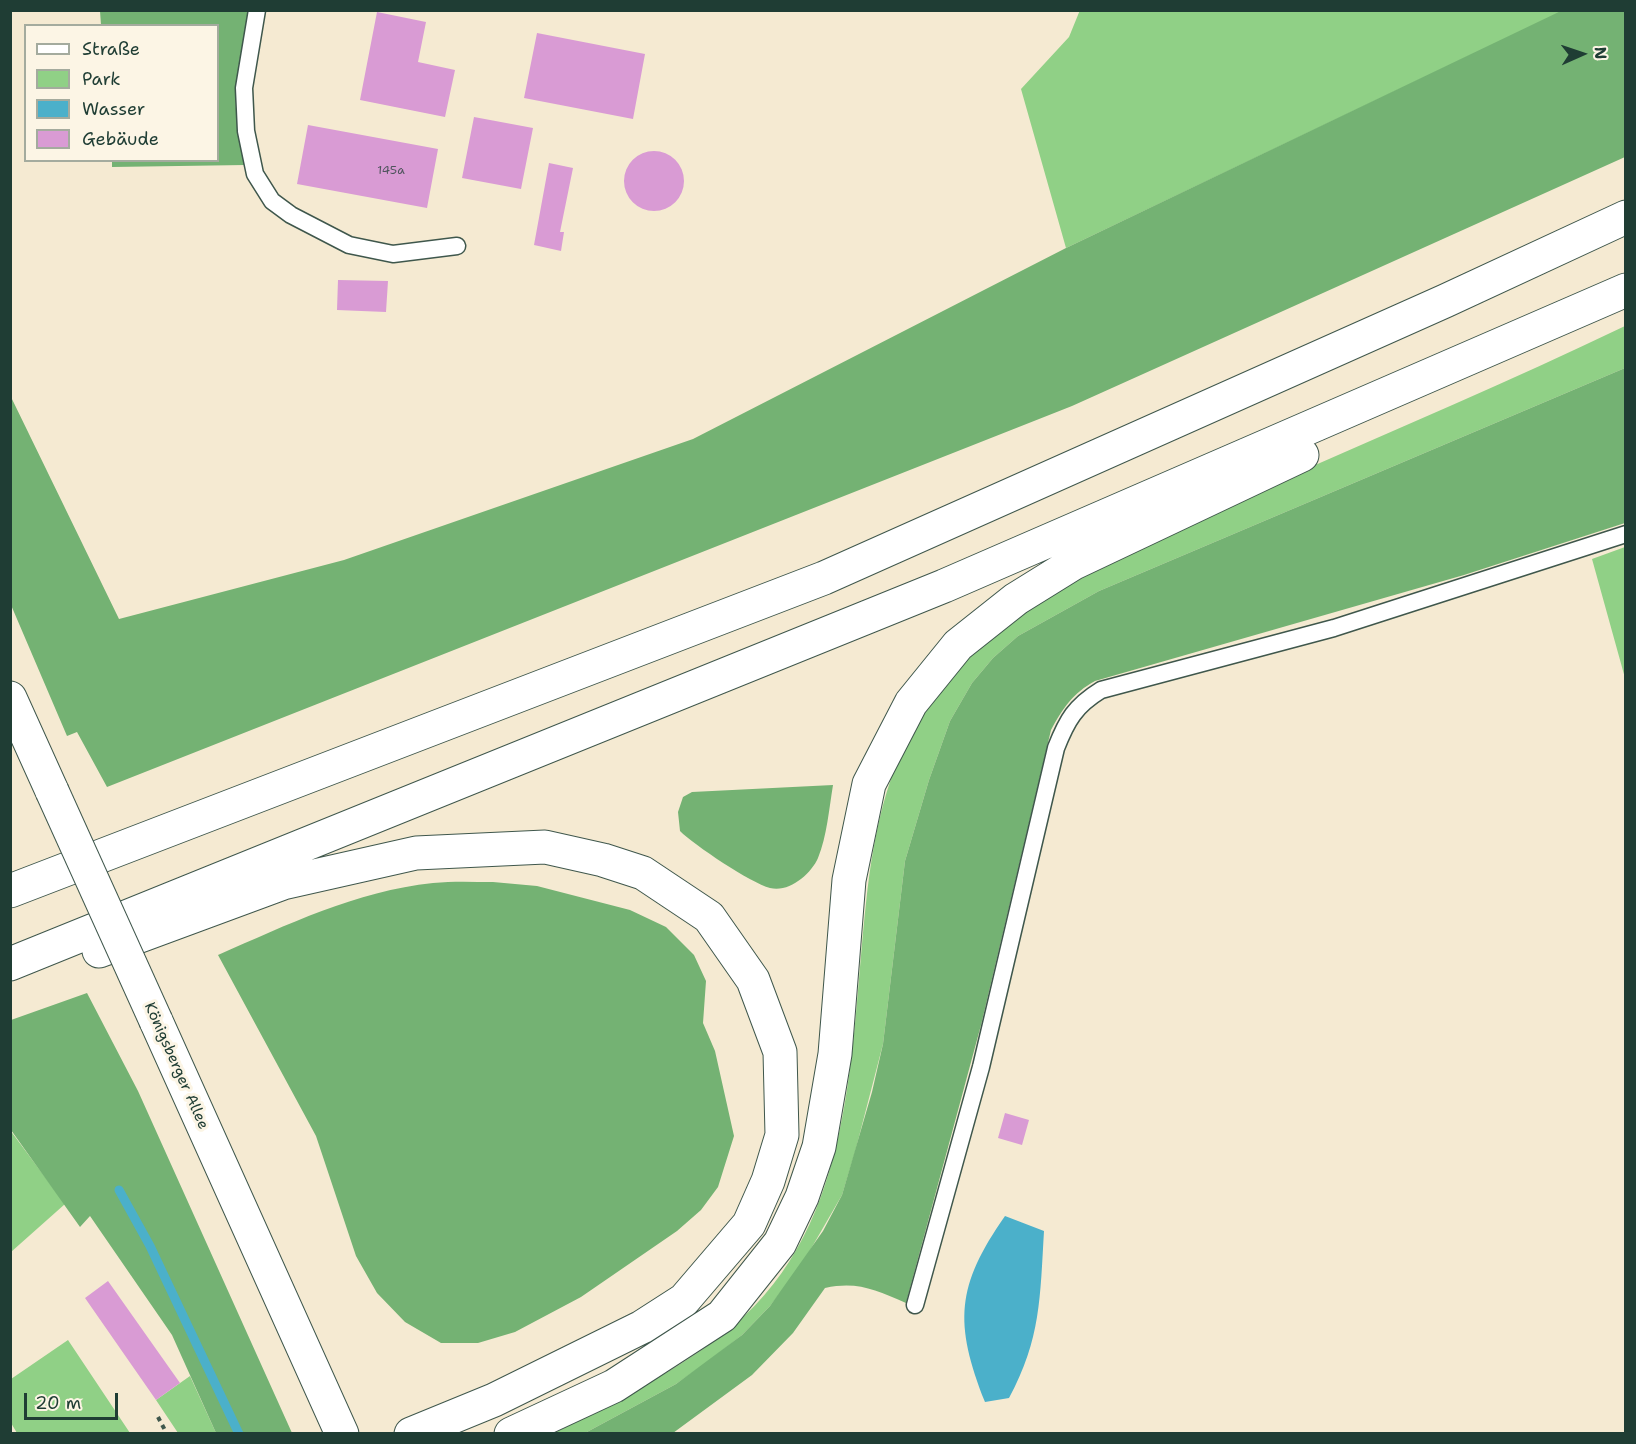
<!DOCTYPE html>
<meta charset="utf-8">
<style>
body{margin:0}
#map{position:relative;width:1636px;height:1444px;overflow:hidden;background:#f5ead2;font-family:"Shantell Sans",sans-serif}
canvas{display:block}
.frame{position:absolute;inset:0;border:12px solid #1f3d34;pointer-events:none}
.legend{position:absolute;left:24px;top:24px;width:195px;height:138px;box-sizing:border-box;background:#fcf5e5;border:2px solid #a4ab9e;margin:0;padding:8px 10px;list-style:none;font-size:18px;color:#1f3d34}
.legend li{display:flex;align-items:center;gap:12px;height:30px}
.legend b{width:30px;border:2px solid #a4ab9e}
.north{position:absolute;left:1552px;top:24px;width:60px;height:60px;-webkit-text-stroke:4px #fcf5e5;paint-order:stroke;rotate:87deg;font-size:16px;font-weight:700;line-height:24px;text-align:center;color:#1f3d34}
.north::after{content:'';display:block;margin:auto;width:21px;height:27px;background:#1f3d34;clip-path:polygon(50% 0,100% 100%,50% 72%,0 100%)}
.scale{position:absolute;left:24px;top:1393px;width:94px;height:27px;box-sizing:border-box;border:3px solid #1f3d34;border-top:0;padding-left:8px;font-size:18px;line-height:21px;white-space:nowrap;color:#1f3d34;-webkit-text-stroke:4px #fcf5e5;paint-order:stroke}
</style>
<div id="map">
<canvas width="1636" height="1444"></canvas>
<div class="frame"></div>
<ul class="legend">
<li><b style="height:8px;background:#fff"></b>Straße</li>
<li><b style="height:16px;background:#90d086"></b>Park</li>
<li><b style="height:16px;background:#4bb0ca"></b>Wasser</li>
<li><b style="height:16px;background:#d99bd4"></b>Gebäude</li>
</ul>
<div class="north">N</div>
<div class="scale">20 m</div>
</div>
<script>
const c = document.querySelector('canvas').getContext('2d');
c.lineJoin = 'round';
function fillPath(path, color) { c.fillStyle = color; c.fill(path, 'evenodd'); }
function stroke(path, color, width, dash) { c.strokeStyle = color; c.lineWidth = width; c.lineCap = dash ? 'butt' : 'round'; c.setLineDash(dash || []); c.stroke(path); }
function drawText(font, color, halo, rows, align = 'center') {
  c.font = font + ' "Shantell Sans",sans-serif'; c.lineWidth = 6; c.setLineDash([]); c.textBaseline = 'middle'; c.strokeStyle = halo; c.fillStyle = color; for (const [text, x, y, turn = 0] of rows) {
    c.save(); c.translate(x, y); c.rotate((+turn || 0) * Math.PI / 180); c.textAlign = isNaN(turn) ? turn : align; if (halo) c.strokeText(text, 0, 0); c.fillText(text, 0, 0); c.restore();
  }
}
fillPath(new Path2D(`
 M1080,10H1563V11L1066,248L1021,89L1069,37Z
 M1625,326V368L1099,591L1018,636L993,658L972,683L950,721L929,780L905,861L883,1044L855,1152L842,1195L801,1266L770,1306L742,1335L706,1363L676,1384L585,1433L552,1434C614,1402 679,1371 733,1326C856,1223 850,1049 866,903C874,828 890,752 937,690C1018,583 1160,534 1279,481C1394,430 1511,381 1625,326Z
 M1625,547H1626L1625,678L1592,559Z
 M10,1130L65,1204L11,1252H10Z
 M68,1340L130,1433H17L11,1423V1379Z
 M190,1376L216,1433H178L156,1400Z`), '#90d086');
fillPath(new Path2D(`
 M1563,10L1625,11V157L1072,406L107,787L77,732L67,736L11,605V397L119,619L344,560L693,439L1066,248Z
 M100,11H250C236,72 229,103 245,165L112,167V161L218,160V26L101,25Z
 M1625,368V523L1464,575L1095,681C1073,693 1063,708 1051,730L981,1025L906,1303C875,1290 858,1281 825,1288L793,1333L752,1375L673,1433H585L676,1384L742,1335L770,1306L823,1231L842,1195L872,1092L883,1044L905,861L929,780L950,721L972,683L993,658L1018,636L1099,591Z
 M833,785C829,809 827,836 818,858C811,874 789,893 770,888C751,883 694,845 680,831L678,812L683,797L692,792Z
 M493,882L537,886L630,910L666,927L694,955L706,981L703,1023L715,1051L734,1136L718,1187L701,1210L677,1231L581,1297L515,1332L478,1343H441L405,1322L377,1293L356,1256L316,1136L218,955C287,925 356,891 433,883C453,881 473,882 493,882Z
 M87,993L138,1091L292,1433H216L172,1335L90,1216L80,1227L11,1130V1020Z`), '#74b273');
fillPath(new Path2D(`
 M1005,1216L1044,1231C1040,1297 1041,1339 1009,1398L985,1402C954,1323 956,1286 1005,1216Z`), '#4bb0ca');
stroke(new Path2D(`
 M119,1190L150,1246L239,1434`), '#4bb0ca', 9);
fillPath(new Path2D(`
 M377,12L426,22L418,62L455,70L445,117L360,100Z
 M537,33L645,54L633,119L524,98Z
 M474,117L533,128L521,189L462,178Z
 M308,125L438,149L427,208L297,184Z
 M624 181a30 30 0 1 1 60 0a30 30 0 1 1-60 0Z
 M549,163L573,168L560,232H564L561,251L534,245Z
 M338,280L388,281L386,312L337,310Z
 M1005,1113L1029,1120L1022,1145L998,1138Z
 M108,1281L180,1383L156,1400L85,1298Z`), '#d99bd4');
const lane = new Path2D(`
 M257,10L244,88L246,131L255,174L272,201L291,215L349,245L393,254L457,246
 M915,1305L981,1067L1056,748C1067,720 1075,706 1101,690L1334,628L1626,534`);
const secondary = new Path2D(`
 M10,698L52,791
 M156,1021L342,1434`);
const highway = new Path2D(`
 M10,891L824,578L1445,301L1626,217
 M99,951L283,883L416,853L545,847L603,860L643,873L709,917L753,980L780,1052L782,1135L768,1181L749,1224L684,1300L642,1327L494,1400L411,1434
 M10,964L944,586L1626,290
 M511,1434L614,1386L722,1316L780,1243L802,1197L819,1147L835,1054L849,880L869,784L911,703L958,645L1016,599L1074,563L1302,455`);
stroke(lane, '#3f574c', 19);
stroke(secondary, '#3f574c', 35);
stroke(highway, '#3f574c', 35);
stroke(new Path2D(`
 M158,1417L167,1434`), '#3f574c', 4, [4.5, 4.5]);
stroke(lane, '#fff', 16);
stroke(secondary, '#fff', 33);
stroke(highway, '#fff', 33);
const secondaryBridge = new Path2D(`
 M52,791L156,1021`);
stroke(secondaryBridge, '#3f574c', 35, []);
stroke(secondaryBridge, '#fff', 33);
drawText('12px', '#4e545c', null, [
 ["145a",391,171]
]);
drawText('15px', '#1f3d34', '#fcf5e5', [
 ["Königsberger Allee",176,1066,66]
]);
</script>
